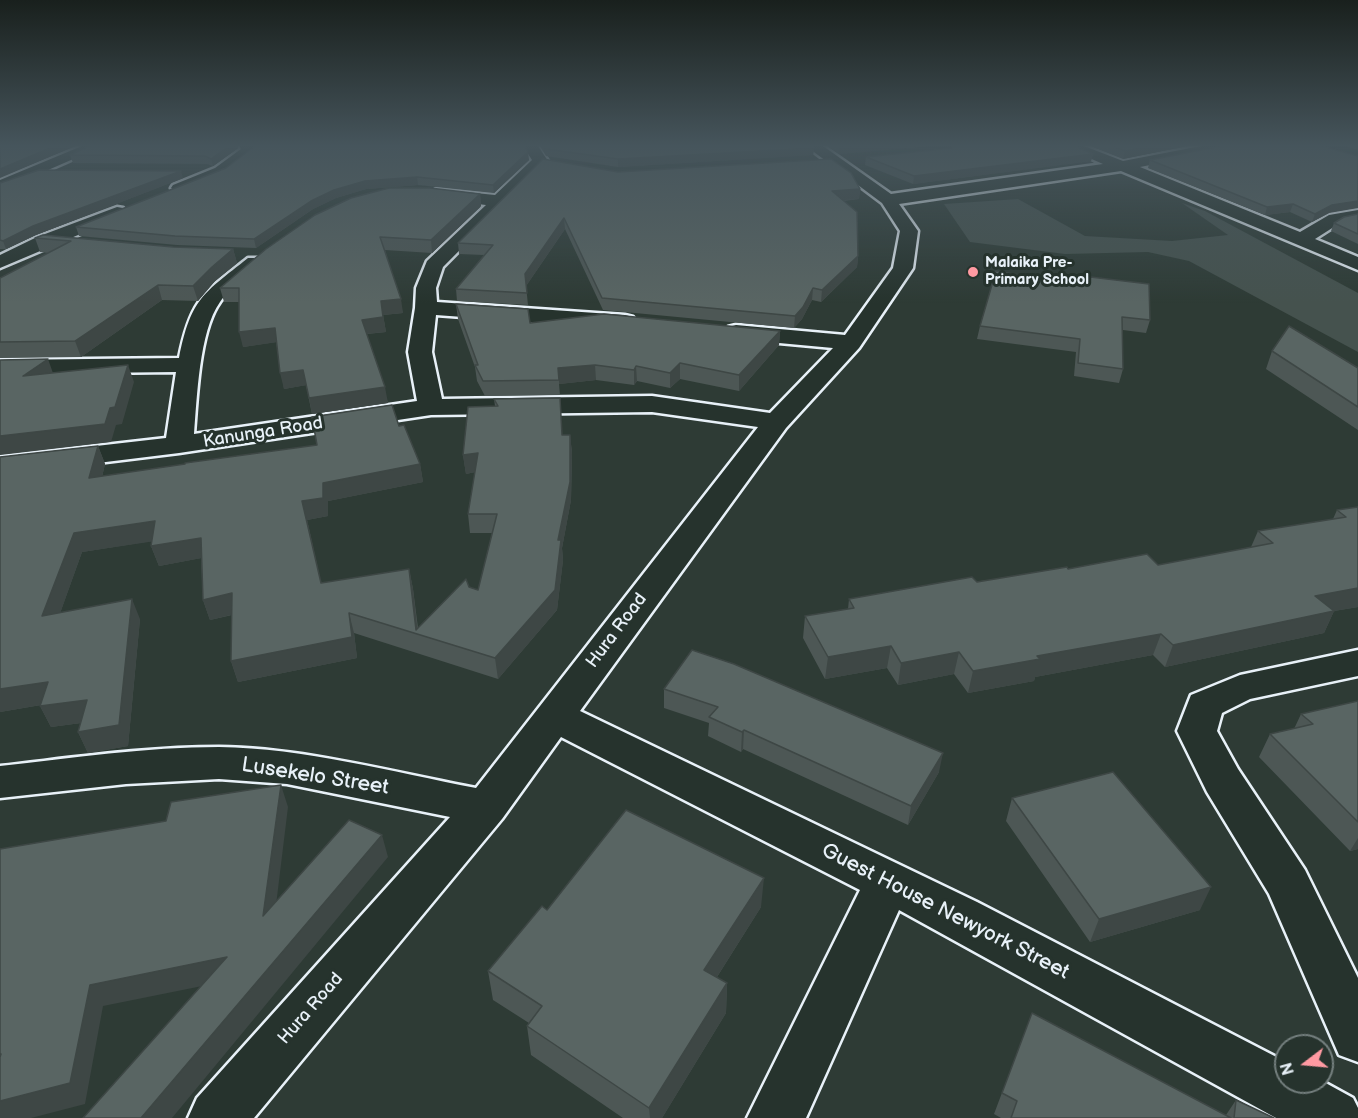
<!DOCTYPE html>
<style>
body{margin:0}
#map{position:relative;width:1358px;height:1118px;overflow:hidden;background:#2e3b35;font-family:"Balsamiq Sans",sans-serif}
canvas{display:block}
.north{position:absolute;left:1274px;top:1034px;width:60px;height:60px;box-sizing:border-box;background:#26332d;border:2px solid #747f7e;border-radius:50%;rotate:254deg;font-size:16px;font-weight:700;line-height:24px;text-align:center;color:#e8f1f8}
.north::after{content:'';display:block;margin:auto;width:21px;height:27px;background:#ff9aa2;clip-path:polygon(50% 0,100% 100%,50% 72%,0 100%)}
</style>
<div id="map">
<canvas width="1358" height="1118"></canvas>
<div class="north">N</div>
</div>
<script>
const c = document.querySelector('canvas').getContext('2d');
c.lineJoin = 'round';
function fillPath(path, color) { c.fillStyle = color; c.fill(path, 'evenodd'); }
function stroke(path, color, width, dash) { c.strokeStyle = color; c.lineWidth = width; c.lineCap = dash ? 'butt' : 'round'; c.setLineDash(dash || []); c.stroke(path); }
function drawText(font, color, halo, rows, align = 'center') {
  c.font = font + ' "Balsamiq Sans",sans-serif'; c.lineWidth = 6; c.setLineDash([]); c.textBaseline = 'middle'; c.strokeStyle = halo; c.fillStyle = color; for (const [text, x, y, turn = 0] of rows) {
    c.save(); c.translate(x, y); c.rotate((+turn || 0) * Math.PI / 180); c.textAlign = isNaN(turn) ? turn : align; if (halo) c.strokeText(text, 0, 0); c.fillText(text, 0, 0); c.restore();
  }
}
fillPath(new Path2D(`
 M1018,199L1085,236L1172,241L1228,235L1182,203L1205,211L1358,293V352L1189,261L1148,252L1065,254L970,242L944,204Z`), '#45524e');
const minor = new Path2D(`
 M82,146H103L0,191V180Z
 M239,146H256L257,149L227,174L179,193L171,188L173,185L215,168L241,149Z
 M523,146H538L548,161L443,267L436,288L437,302L625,315L633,317L636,322L633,327L625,329L436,315L432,352L442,399L652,396L770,413L833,348L736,339L728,337L725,332L728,327L736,325L845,335L893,268L900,231L882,203L806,146H823L891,194L1103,164L1062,146H1084L1123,161L1201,146H1233L1226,150L1140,167L1300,232L1329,215L1358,210V220L1340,223L1315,239L1358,257V270L1121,171L899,204L918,231L913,268L859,348L786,428L580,711L977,902L1286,1062V1082L1322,1081L1353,1098L1358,1108V1118H1276L899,910L806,1118H747L860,890L561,737L502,819L254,1118H188L197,1098L450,817L287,784L219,779L126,784L0,798V766C72,758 146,747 219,747C304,748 392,772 476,788L758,427L652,412L431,415L179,453L0,475V457L166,438L176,372L0,374V360L179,358C191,298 203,294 248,258H262L265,262C253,279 231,285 220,302C199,331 197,399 194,434L417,401L408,352L415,308L416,288L427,261L486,205L436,199L428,194L436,189L495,195L532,160Z
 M117,207L123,208L126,212L123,216L0,268V255L37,237Z
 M1358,650V676L1250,699L1222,713L1217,731L1238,769L1305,870L1358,978V1062L1339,1055L1269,894L1207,792L1177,731L1191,695L1240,675Z`);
stroke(minor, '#e8f1f8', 5);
fillPath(minor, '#26332d');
fillPath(new Path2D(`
 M540,146H812L814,148L813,155L618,167L546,156Z
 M827,146H931L839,154Z
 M1091,146H1187L1123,159Z
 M1344,146H1358V150Z
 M238,148L213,166L207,164L73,163L70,155Z
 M952,148L1093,154L1091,161L913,184L865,165L866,157Z
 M529,160L494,193L418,185L366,189L336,198L313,209L256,248L177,245L79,236L76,227L226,168Z
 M1150,160L1329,213L1312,222L1290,212L1265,215L1148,168Z
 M618,172L860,189L859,199L843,201L858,256L857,267L821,302L812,300L802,319L794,328L603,310L565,229L526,286L528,305L457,301L456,289L484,255L459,254L458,243Z
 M183,178L36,235L6,249H0V183Z
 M480,194L481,206L432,253L385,250L403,313L383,315L386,332L367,334L388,403L312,414L306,385L284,389L276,342L243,347L239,302H224L220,288Z
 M1358,214V244L1331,231L1334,223Z
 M35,238L173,247L233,249L237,263L215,281L198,301L162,300L81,357L0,358V278L48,253L40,252Z
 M1082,276L1150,320L1146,333L1123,330V369L1119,383L1074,376L1076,352L977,339L980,326L1080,286Z
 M456,304L530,323L780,331L779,345L739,391L680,379L670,388L637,381L634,385L596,380L559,384L560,395L485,396L477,381L475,367L458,319Z
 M1272,351L1358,368V430L1266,369Z
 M494,399L562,435H570L572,453L571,500L562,548L563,560L557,610L498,679L354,633L357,658L238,682L231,661L232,615L210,620L203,600L201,558L159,566L151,546L152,541L82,552L60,613L140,619L128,746L88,753L78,732L81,723L51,727L40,706L41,705L0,712V457L98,446L105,464L102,477L317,445L399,426L420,464L423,482L328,501V516L307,520L321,583L409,569L413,589L418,628L469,587L478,590L492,533H470L468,514L475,472L466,474L463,455L495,406Z
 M1358,507V607L1334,611L1324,633L1165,667L1153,655L1035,677L1034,681L968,693L954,674L898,685L887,668L825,679L803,638L805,616L848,609L849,599L1068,569L1158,565L1251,547L1258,531L1333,519L1337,510Z
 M664,689L939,772L908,825L743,749L741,752L708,736L709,723L664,708Z
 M1358,701V849L1350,851L1259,757L1270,734L1294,729L1301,714Z
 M1012,798L1200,910L1090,942L1006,821Z
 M761,907L717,977L727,983L726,1013L662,1118H623L531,1055L527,1026L529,1023L493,1000L488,971L547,910Z
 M1032,1013L1226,1115L1236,1100L1274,1118H1001L994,1114Z`), '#4d5755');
fillPath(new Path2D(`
 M55,146H75L0,178V169Z
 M229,146H238V148L213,166L211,159Z
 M839,146H931L839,154Z
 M1151,146H1187L1123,159L1125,151Z
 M814,148L813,155L618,167V159Z
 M528,152L529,160L494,193L493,185Z
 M1093,154L1091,161L913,184L914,176Z
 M181,171L183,178L36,235L6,249L3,241L33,226Z
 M417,177L418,185L366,189L336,198L313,209L256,248L254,239L311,201L334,190L365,181Z
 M860,189L859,199L831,201L832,191Z
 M480,194L481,206L432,253L431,240Z
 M1358,201V208L1329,213L1312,222L1315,214L1332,205Z
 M1293,204L1290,212L1265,215L1267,207Z
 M564,218L565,229L526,286L525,274Z
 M233,249L237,263L215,281L198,301L193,286L212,267Z
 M858,256L857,267L821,302L822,290Z
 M158,285L162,300L81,357L75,341Z
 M813,288L812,300L802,319L794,328L795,316Z
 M401,299L403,313L383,315L386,332L365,334L362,320L381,301Z
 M275,328L278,342L243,347L239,332Z
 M780,331L779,345L739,391V375Z
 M48,359L54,376H23Z
 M680,363V379L670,388V373Z
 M128,365L134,382L122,424L116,425L111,442L0,455V436L110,408Z
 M595,365L596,380L559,384L560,395L558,368Z
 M636,366L637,381L634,385V370Z
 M303,370L307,385L284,389L280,373Z
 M385,387L388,403L312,414L309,398Z
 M570,435L572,453L571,500L562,548L563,560L557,610L498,679L495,658L558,540Z
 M98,446L105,464L97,497L89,478Z
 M478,453L480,471L466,474L463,455Z
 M420,464L423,482L328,501V516L307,520L326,603L302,501L323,483Z
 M155,521L162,540L82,552L52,636L42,616L74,533Z
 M201,538L207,557L159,566L151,546Z
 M409,569L413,589L418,634L416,630Z
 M1358,588V607L1334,611L1324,633L1165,667L1173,645L1315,596Z
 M232,593L239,613L210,620L203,600Z
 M132,599L140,619L128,746L88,753L78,732Z
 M349,613L354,633L357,658L238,682L231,661Z
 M1161,634L1153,655L1035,677L1034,681L968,693L973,671L1037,656Z
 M891,646L887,668L825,679L828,657Z
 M959,652L954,674L898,685L901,663Z
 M48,682L58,702L0,712V689Z
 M87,700L96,721L51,727L40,706Z
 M744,730L743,749L741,752L742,732Z
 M943,753L939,772L908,825L911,806Z
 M281,785L288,807L272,938L263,916Z
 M382,835L388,857L172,1118H141Z
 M1358,838V849L1350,851Z
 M764,878L761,907L703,999L704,970Z
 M1211,887L1200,910L1090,942L1099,919Z
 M227,957L237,979L103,1006L85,1104L31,1118H0V1101L90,985Z
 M727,983L726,1013L662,1118H650L649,1108Z`), '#3e4745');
const building = new Path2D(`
 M0,146H55L0,169Z
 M89,146H229L211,159L205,156L70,155Z
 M255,146H525L528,152L493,185L417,177L365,181L334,190L311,201L254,239L175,236L76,227L226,168Z
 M544,146H812L814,148L618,159L546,149Z
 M953,146H1075L1093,154L914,176L866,157L952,148Z
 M1112,146H1151L1125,151Z
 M1221,146H1322L1358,156V201L1332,205L1315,214L1293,204L1267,207L1150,160Z
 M543,159L618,172L831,159L851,173L860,189L832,191L857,212L858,256L822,290L813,288L803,307L795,316L602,298L564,218L525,274L527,293L456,289L493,245L458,243Z
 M39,170L181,171L33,226L3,241L0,240V183Z
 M389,188H430L480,194L431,240L380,237L401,299L381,301L383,317L362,320L385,387L309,398L303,370L280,373L275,328L239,332V288H220L266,249L315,215L351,198Z
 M1358,214V234L1334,223L1344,217Z
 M43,235L173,247L233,249L212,267L193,286L158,285L75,341L0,342V278L71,241L35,238Z
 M996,271L1081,286L1082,276L1149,284L1150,320L1122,317L1123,369L1078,363L1080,339L980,326Z
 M456,304L528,309L530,323L604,314L780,331L739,375L680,363L670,373L636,366L634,370L595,365L558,368L559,380L483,381L475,365H478Z
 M1289,326L1358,368V407L1272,351Z
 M48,359L23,376L128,365L115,407L110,408L105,424L0,436V360Z
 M560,398L562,435H570V482L558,540H561L555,590L495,658L349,613L352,637L231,661L232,593L203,600L201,538L151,546L155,521L74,533L42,616L132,599L119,725L78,732L87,700L40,706L48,682L0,689V457L98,446L89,478L185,464V463L317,445L312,417L392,405L399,426L404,425L420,464L323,483V498L302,501L321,583L409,569L416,630L466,579L469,587L478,590L497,514H468L478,453L463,455L468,407L498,406L494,399Z
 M1358,507V588L1315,596L1334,611L1173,645L1161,634L1037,656L1040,659L973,671L959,652L901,663L891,646L828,657L805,616L854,608L849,599L972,577L977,582L1067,567L1068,569L1147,554L1158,565L1273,543L1258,531L1346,517L1337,510Z
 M692,650L734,664L943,753L911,806L744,730L742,732L709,717L718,707L664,689Z
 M1358,701V822L1270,734L1313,724L1301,714Z
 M1113,772L1211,887L1099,919L1012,798Z
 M281,785L263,916L349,820L382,835L141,1118H83L227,957L90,985L70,1083L0,1101V1057L1,1054H0V849L166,821L171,802Z
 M626,810L764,878L704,970L727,983L649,1108L527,1026L542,1006L488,971L542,906L547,910Z
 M1032,1013L1231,1118H1011L1017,1101L1002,1093Z
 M1236,1100L1274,1118H1234Z`);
fillPath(building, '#596563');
stroke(building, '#3e4745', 1.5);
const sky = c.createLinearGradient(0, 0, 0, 303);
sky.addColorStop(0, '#19201d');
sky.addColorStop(0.48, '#46555c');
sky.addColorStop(1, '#46555c00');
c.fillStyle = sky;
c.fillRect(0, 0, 1358, 303);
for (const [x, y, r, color] of [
 [973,272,6,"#ff9aa2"]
]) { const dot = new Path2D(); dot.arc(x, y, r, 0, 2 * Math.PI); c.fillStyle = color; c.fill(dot); stroke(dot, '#26332d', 2); }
drawText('bold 15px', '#e8f1f8', '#26332d', [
 ["Malaika Pre-",985,263],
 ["Primary School",985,280]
], 'left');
drawText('18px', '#e8f1f8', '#26332d', [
 ["Kanunga Road",263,433,-9],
 ["Hura Road",617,631,-53],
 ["Hura Road",311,1009,-49]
]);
drawText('21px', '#e8f1f8', '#26332d', [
 ["Lusekelo Street",315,777,9],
 ["Guest House Newyork Street",945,912,27]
]);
</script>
